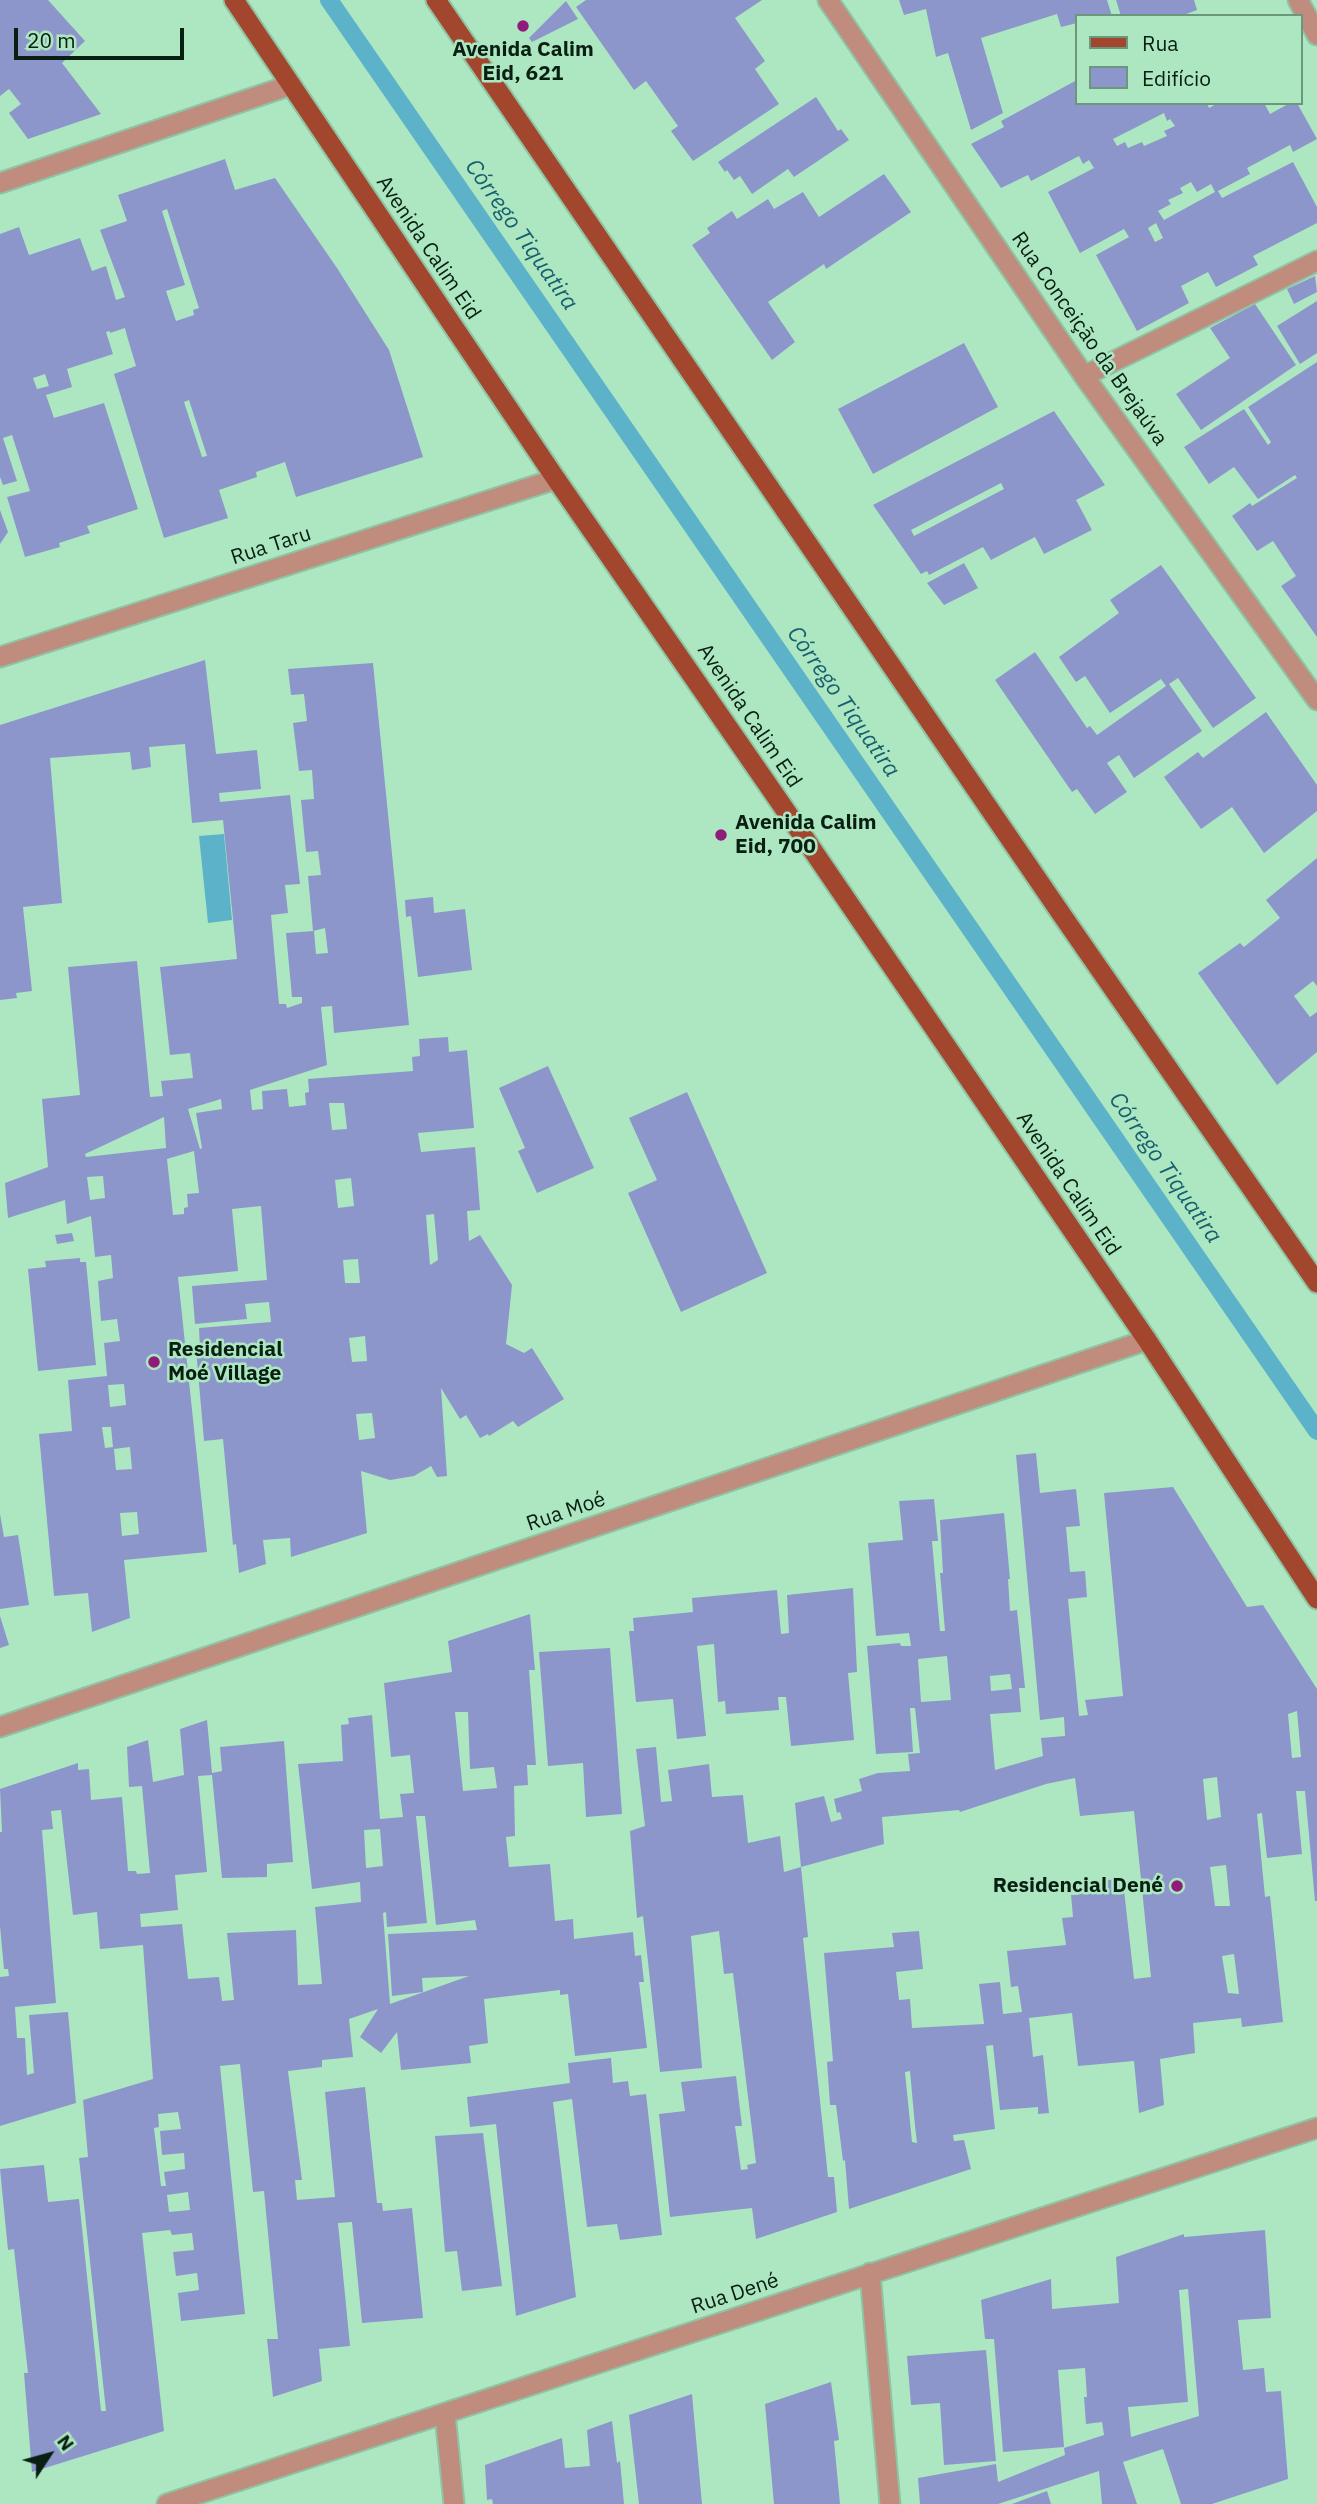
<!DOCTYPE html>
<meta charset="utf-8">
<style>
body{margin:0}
#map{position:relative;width:1317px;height:2504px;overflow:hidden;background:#ade7c2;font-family:"IBM Plex Sans",sans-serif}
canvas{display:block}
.legend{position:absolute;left:1075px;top:14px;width:228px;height:91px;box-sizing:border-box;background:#ade7c2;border:2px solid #6b977c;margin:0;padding:9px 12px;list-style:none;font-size:21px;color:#081f12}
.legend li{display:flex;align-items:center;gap:14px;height:35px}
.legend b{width:35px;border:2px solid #6b977c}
.north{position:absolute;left:14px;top:2420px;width:70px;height:70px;-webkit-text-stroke:5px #ade7c2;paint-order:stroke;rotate:54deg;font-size:19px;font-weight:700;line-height:28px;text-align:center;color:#081f12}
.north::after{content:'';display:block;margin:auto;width:24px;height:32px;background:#081f12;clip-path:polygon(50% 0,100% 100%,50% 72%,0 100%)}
.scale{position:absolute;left:14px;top:28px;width:170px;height:32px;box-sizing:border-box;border:4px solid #081f12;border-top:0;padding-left:9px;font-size:21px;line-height:24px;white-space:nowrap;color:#081f12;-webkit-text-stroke:5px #ade7c2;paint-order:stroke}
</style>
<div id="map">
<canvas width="1317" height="2504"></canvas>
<ul class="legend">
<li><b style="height:9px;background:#a2472e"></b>Rua</li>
<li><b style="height:19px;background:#8d96cb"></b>Edifício</li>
</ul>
<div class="north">N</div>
<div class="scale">20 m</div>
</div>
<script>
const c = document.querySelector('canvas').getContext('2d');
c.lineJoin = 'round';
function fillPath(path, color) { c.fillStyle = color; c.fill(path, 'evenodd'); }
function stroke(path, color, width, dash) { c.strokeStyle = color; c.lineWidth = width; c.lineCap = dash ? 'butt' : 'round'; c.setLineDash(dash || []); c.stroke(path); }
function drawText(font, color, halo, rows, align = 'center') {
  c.font = font + ' "IBM Plex Sans",sans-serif'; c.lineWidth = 5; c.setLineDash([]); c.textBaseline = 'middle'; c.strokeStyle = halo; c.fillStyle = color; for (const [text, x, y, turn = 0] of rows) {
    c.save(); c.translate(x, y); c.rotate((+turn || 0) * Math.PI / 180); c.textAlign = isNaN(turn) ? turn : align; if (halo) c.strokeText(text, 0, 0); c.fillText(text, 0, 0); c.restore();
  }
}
fillPath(new Path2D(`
 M224,834L232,920L208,923L199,836Z`), '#5cb3c9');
stroke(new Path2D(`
 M329,0L1317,1431`), '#5cb3c9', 18);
fillPath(new Path2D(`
 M0,0H48L85,41L62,63L101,114L28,139L9,113L21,104L9,89L0,96Z
 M586,0H762L735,18L765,61L755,69L779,104L693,161L671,131L678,126L646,81L634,90L576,7Z
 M899,0H1107L1112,16H1077V23L1061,27L1057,14L981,38L1003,113L971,130L948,53L936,57L926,9L904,15Z
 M1116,0H1194L1197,10L1181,16H1121Z
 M566,1L578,19L532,42L529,38Z
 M1077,80V103H1207L1209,108L1218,103H1264L1270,114L1290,103H1297L1317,139L1293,152L1290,145L1247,168L1250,174L1218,191L1222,198L1293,162L1317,207V223L1253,256L1258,265L1216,287L1208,272L1181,286L1189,303L1137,331L1096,255L1129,237L1124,229L1080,253L1048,192L1094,168L1089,160L1083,164L1079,156L1031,181L1028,175L1001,188L971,144L1004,127L1001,121ZM1164,113L1167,121L1170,119L1175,126L1164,131L1167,136L1144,146L1142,142L1128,148L1125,142L1117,146L1113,139ZM1191,182L1197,192L1211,184L1215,192L1164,220L1158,211L1171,204L1168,200L1183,193L1180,188ZM1156,223L1163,238L1155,242L1148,228Z
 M816,97L838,131L841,129L849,140L794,177L788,169L752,194L740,176L734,180L727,170L725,172L718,162Z
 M225,159L235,190L275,178L337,268L389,350L423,457L296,497L285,462L256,472L257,477L219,490L228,518L164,538L114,374L136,366L127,336L125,328L110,333V331L106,332L113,354L67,369L72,387L46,395L54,418L104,403L138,509L87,526L90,533L59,543L60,547L25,557L7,497L30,491L12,435L3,438L17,481L3,485L0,477V234L19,227L29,255L80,238L92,271L106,266L116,300L125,297L100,230L127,221L118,195ZM167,209L199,308L193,310L194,315L176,321L166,291L185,285L162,211ZM45,374L49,386L37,389L33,378ZM189,400L207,456L202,457L184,402Z
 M884,174L911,212L826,269L824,264L768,302L795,342L772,360L692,245L710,233L707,228L732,211L737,219L768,199L774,209L803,192L819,217Z
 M1315,276L1317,292L1294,304L1287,289Z
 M1317,301V353L1300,364L1277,326Z
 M1255,304L1296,365L1201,430L1176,394L1230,358L1210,328Z
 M964,343L998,407L873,474L838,409Z
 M1317,362V637L1281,586L1296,576L1273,541L1257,551L1232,516L1250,503L1252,506L1297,478L1295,475L1258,499L1234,467L1209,484L1184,447L1244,409L1268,445L1271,442L1248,407Z
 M1054,411L1105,485L1076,500L1092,530L1044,554L1035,537L991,560L983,547L929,575L927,571L921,574L873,505ZM1001,483L1004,489L914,536L911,530Z
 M0,510L8,532L0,544Z
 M964,563L978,588L944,605L927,583Z
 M1161,565L1256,698L1213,728L1178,678L1169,684L1202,731L1134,778L1119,755L1107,763L1127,792L1095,814L1077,789L1072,792L995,680L1035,652L1087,728L1090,726L1097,735L1166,686L1161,679L1110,713L1085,676L1076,682L1059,657L1119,613L1110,600Z
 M205,660L216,754L257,750L261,789L219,793L220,802L290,795L300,884L285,885L288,913L271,915L279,1004H286L287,1008L302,1003V997H292L286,933L314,931L316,954L328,953L325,928L313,931L308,876L321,875L318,851L306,852L301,800L314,799L312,770L299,771L293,723L307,721L304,694L291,695L288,669L373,663L409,1025L334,1033L332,1006L321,1007L327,1065L250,1090L252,1110L263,1109L262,1091L287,1089L289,1107L306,1105L305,1093L309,1092L308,1079L413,1071L412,1057L420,1056L419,1039L448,1037L449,1052L467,1050L474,1128L418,1133L421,1152L475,1147L480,1210L467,1211L469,1241L480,1235L512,1285L506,1344L524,1353L532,1348L564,1399L518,1427L513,1421L489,1436L488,1434L480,1438L466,1415L460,1419L441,1388L447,1476L437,1477L431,1466L414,1476L390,1480L361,1471L367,1533L291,1557L290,1538L263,1540L266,1564L239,1573L236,1544L233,1545L223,1439L204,1441L196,1349H200L199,1328L271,1322L269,1302L245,1304L247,1319L195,1324L192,1286L267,1280L261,1206L232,1209L238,1271L178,1277L207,1552L124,1560L130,1618L92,1632L88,1593L54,1596L39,1434L72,1431L68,1380L107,1376L104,1343L120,1341L117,1319L101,1321L98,1281L113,1278L111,1255L95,1257L91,1216L67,1224L65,1200L8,1218L5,1183L48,1167L42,1099L80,1095L68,967L137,961L150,1097L163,1096L161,1081L193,1078L190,1053L170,1055L160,967L237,959L223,820L192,823L185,744L149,747L151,767L132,770L130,752L50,758L62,903L23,907L32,991L16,993L17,998L0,1000V725ZM221,1099L222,1109L196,1113L202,1148L200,1149L188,1109ZM329,1103H344L347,1129L332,1130ZM164,1117L166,1148L86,1157L85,1154ZM194,1151L199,1193L187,1194L188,1207L184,1208V1214L173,1215L167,1159ZM103,1176L105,1198L90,1200L87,1177ZM351,1178L354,1206L338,1208L335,1180ZM434,1214L438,1260L430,1265L426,1215ZM358,1259L360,1283H345L343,1260ZM365,1336L367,1361L352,1362L349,1338ZM124,1384L126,1405L110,1407L108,1385ZM372,1413L375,1438L359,1440L356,1414ZM102,1427H111L113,1447L105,1448ZM130,1447L132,1469L116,1470L114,1449ZM137,1512L139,1534L122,1536L120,1513Z
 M1266,712L1317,785V811L1264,853L1232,807L1201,829L1164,777L1198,752L1203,758Z
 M1317,858V986L1313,981L1294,996L1310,1017L1317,1012V1052L1277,1085L1198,973L1240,943L1244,947L1280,918L1266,900Z
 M433,897L434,913L465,909L472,970L418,977L411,916L406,917L405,900Z
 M548,1066L594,1168L537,1193L518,1151L525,1148L499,1088Z
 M687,1092L767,1273L681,1312L628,1193L657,1180L629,1118Z
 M72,1233L74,1241L57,1244L55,1235Z
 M80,1258V1262H86L96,1365L38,1371L28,1269L46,1267L45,1261Z
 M1036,1453L1040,1493L1076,1489L1080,1526L1066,1527L1070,1572L1085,1571L1087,1597L1068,1599L1079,1716L1088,1715L1085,1700L1123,1696L1104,1493L1173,1487L1247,1607L1263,1605L1317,1689V1901H1315L1305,1791H1296L1302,1854L1267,1858L1262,1813L1257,1814L1265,1897L1270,1896L1283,2022L1242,2027L1241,2018L1193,2023L1195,2053L1160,2059L1164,2105L1139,2113L1134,2061L1078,2066L1072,2013L1029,2018L1033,2057L1043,2055L1049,2113L1038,2114V2107L1000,2110L993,2045L986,2046L995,2129L953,2135L954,2141L964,2140L971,2169L849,2209L845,2160L843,2161L836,2105H830L827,2062L833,2061L824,1953L894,1947L892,1933L919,1931L923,1969L896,1972L899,2000L910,1999L912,2028L984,2024L979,1984L1000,1982L1003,2014L1022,2012L1018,1986L1011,1987L1007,1951L1066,1945L1062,1918L1073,1917L1071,1895H1078L1076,1883L1120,1879L1121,1890H1124L1134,1979L1151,1977L1134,1811L1080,1816L1075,1778L1046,1784L960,1812L959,1810L882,1817L884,1844L801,1867L808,1937L803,1938L828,2177H834L837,2212L756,2239L752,2208L670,2217L659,2114L685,2111L681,2082L736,2076L742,2126H735L741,2170L748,2169L747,2165L756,2163L733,1973L724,1974L719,1931L691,1936L702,2068L660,2072L643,1916L637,1918L630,1831L645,1826L636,1749L656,1747L661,1802L672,1801L668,1770L709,1764L712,1797L743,1795L748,1843L780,1836L784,1872L801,1867L795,1803L824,1796L831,1822L842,1819L840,1812L837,1813L834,1799L862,1791L859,1779L878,1773L910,1771L908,1754L920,1753L915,1708H910L913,1752L876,1754L867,1646L900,1643L901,1646H911L909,1633L876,1636L868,1543L903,1540L899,1501L934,1499L938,1541H932L940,1631H945L940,1573H943L940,1520L1004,1513L1010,1579H1008L1010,1611L1017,1610L1025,1688H1019L1021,1712L990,1714L995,1770L1043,1756L1041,1738L1065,1736L1064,1717L1040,1720L1016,1455ZM947,1656L951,1700L921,1702L918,1659ZM1010,1674L1012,1689L991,1691L990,1676ZM1297,1711L1301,1757L1292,1758L1288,1714ZM1217,1777L1221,1817L1207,1820L1203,1779ZM1226,1865L1230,1906H1215L1210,1867ZM1234,1954L1239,1994L1228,1993L1222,1956ZM910,2071L915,2126L917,2143L912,2142L905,2072Z
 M0,1514L4,1537L18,1535L29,1605L0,1609Z
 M853,1588L857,1672L848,1673L854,1740L791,1746L786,1697H778L779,1710L726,1714L725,1701L718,1702L714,1644L697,1646L706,1736L677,1739L673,1699L636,1702L629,1631H634L633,1618L693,1612L692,1598L777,1590L781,1634L789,1633L787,1595Z
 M530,1614L535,1670H529L536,1765H527L528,1785L514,1786L515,1836L506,1837L509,1867L550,1864L555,1921L573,1919L574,1939L633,1932L635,1956L641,1955L644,1982H639L647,2048L575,2056L568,1994L560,1995V1990L484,1999L488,2043L469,2046L471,2063L401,2070L397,2032L381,2053L360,2037L378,2009L349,2019L353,2057L322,2060V2067L288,2071L302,2180H295L297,2200L335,2197L325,2092L365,2087L377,2203H382L383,2211L412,2208L423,2318L362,2323L352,2222L338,2223L350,2346L319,2349L322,2381L273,2397L267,2339H278L264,2191L253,2192L240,2064L220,2066L245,2314L181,2321L178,2293L199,2290L197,2273L176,2276L173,2252L194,2250L192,2233L172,2235L170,2230L142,2233L164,2431L32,2472L24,2373H28L14,2249L8,2250L0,2169L44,2165L48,2202L79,2199L101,2411H106L79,2158L88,2157L83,2100L153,2079L143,1945L100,1949L97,1912L73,1915L61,1810L51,1811L53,1829L42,1830L56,2003L15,2007L17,2038H25L27,2075L34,2073L29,2015L68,2012L76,2103L0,2126V1977L9,1976L8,1969H4L0,1926V1832H2L0,1789L78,1763V1770L89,1769L91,1800L122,1797L128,1871H136L137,1874L150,1873L142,1786L129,1787L127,1747L148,1740L153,1782L184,1775L180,1729L207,1720L212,1773L222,1771L220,1747L284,1741L293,1862L267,1864V1877L222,1878L212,1775L198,1776L207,1872L175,1875L178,1910L140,1914L141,1927L182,1924L188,1979L219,1977L222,2001L234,2000L227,1933L296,1930L298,1985L322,1984L315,1907L361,1902L360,1882L312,1889L298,1764L343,1761L341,1725L349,1724L348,1718L372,1715L380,1819L403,1817L400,1794L414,1793L410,1755L391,1757L384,1683L452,1672L448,1641ZM455,1712H468L470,1769L494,1767L497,1788L463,1791ZM416,1816H425L436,1925L475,1920L477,1930L388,1934L392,1996L423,1992L422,1978L469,1976L390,2004L383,1913L386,1912L387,1927L427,1923ZM380,1829L383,1866L366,1868L364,1830ZM178,2112L181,2129L160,2131L162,2155L184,2153L185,2169L164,2172L166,2186H161L154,2128L159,2127L158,2114ZM188,2192L190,2210L169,2212L167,2195Z
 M0,1616L9,1645L0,1648Z
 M610,1648L622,1814L586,1817L583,1763L548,1766L539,1652Z
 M611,2058L613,2083L628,2081L630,2096L646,2094L662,2235L620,2240L617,2224L587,2227L572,2099L553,2102L576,2297L516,2316L496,2124L470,2127L467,2097L570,2083L568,2063Z
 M483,2133L502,2286L462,2291L457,2251L445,2252L435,2136Z
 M1265,2230L1271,2318L1238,2320L1243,2370L1264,2368L1266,2392L1281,2391L1288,2479L1212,2504H1181L1163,2449L1123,2462L1137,2504H1102L1099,2471L998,2504H920L918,2478L996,2464L998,2482L1065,2455L1064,2448L1104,2435L1102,2422L1086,2424L1084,2397H1087L1085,2368L1058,2370L1064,2447L1003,2452L994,2339H985L981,2300L1051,2279L1052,2309L1119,2303L1116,2257L1184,2234V2237ZM1188,2289L1199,2416L1131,2437L1128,2407L1188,2402L1179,2290Z
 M986,2350L996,2461L944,2465L940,2403L911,2405L907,2356Z
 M831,2382L839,2440L834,2441L840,2504H774L765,2404Z
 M692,2394L702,2504H639L629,2415Z
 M612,2421L617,2463L620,2461L624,2504H493L492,2499L487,2500L485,2465L562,2438L565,2468L590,2466L587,2430Z
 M1047,2491L1051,2504H1012Z`), '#8d96cb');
const minor = new Path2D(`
 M828,0L1084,376L1317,700
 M1298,0L1317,35
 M0,183L291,85
 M1084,376L1317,261
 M0,657L556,479
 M0,1727L1147,1340
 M870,2273L890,2504
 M445,2414L454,2504
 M167,2504L1317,2128`);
const primary = new Path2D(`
 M234,0L556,479L777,798L1147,1340L1317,1599
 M436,0L1062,915L1317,1283`);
stroke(minor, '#8fc3a2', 23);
stroke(primary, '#8fc3a2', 23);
stroke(minor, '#bf8c7d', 19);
stroke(primary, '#a2472e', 19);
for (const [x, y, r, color] of [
 [523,26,7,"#8f1b7b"],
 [721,835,7,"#8f1b7b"],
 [154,1362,7,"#8f1b7b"],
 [1177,1886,7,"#8f1b7b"]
]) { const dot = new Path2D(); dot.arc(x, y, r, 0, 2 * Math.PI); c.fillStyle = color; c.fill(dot); stroke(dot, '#ade7c2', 2.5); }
drawText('bold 21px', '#081f12', '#ade7c2', [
 ["Avenida Calim",523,50,"center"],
 ["Eid, 621",523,74,"center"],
 ["Avenida Calim",735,823],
 ["Eid, 700",735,847],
 ["Residencial",168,1350],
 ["Moé Village",168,1374],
 ["Residencial Dené",1163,1886,"right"]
], 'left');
drawText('21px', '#081f12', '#ade7c2', [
 ["Avenida Calim Eid",428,248,56],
 ["Rua Conceição da Brejaúva",1089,339,55],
 ["Rua Taru",271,546,-18],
 ["Avenida Calim Eid",749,716,56],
 ["Avenida Calim Eid",1068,1184,56],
 ["Rua Moé",566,1512,-19],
 ["Rua Dené",735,2294,-18]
]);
drawText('italic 23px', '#185f6f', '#ade7c2', [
 ["Córrego Tiquatira",521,235,55],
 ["Córrego Tiquatira",843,702,55],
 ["Córrego Tiquatira",1165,1168,55]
]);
</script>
